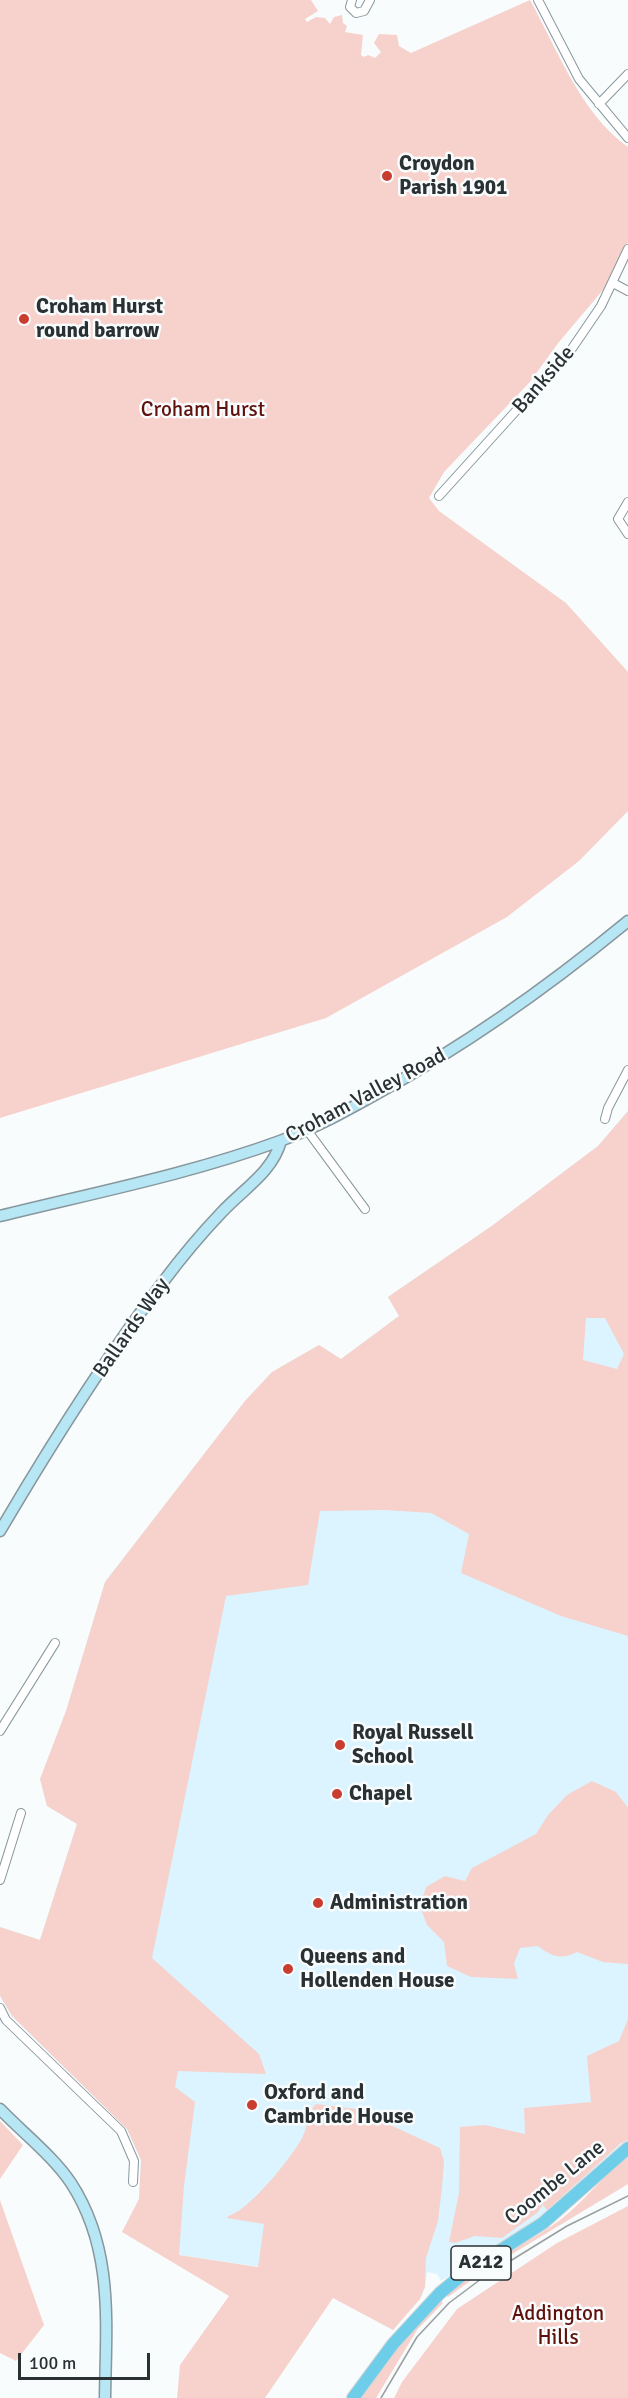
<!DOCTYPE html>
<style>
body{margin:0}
#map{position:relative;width:628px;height:2398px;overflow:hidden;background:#f8fcfd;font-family:Signika,sans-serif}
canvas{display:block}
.scale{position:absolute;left:18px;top:2353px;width:132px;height:27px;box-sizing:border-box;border:3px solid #2a3133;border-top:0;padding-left:8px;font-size:18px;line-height:21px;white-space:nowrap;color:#2a3133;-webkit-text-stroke:4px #f8fcfd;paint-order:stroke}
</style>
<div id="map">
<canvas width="628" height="2398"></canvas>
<div class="scale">100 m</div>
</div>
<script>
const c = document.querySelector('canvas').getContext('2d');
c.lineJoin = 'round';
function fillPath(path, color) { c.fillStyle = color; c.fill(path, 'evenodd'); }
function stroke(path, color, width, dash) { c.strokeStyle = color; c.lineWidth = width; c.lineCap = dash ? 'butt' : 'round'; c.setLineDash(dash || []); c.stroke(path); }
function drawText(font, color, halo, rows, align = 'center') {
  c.font = font + ' Signika,sans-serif'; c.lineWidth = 5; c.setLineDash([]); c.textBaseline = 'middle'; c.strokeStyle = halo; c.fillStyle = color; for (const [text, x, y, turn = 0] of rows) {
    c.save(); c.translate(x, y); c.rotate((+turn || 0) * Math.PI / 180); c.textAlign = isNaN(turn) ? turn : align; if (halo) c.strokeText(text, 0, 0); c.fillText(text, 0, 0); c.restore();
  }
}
fillPath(new Path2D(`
 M628,1111V2142L540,2218L507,2240L441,2281L437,2274L427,2272L425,2287L420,2299L393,2330L282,2270L179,2255L131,2216L139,2199L141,2160L127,2129L12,2016L0,1996V1927L40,1940L77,1824L47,1806L40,1779L66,1711L105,1582L245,1401L272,1372L319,1345L341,1359L399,1316L388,1297L493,1225L598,1146Z`), '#dbf4ff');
fillPath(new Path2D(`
 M0,0H311L318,11L305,19L307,22L316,17L325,18L330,24L334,17L342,15L343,23L347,26L345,32L363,35L361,55L364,57L368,55L375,58L381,52L374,43L379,34L397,35L399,46L411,53L530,0C557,49 581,114 628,147V242L608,284L559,342L529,383L444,472L429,498L439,511L566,603L628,672V811L579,861L507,917L326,1018L0,1118Z
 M628,1111V1636L561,1616L461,1573L469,1534L431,1513L385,1510L320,1511L308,1585L226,1596L152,1958L259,2054L266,2074L178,2071L175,2087L195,2102L184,2186L179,2255L258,2267L264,2224L227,2218L228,2216C249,2211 292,2157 302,2138C308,2127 307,2112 316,2104L356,2109L440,2148L444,2161L442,2187L438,2221L426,2258L425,2287L420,2299L393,2330L333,2298L265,2398H177L180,2365L229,2296L122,2232L139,2199L141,2160L127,2129L12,2016L0,1996V1927L40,1940L77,1824L47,1806L40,1779L66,1711L105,1582L245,1401L272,1372L319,1345L341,1359L399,1316L388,1297L493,1225L598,1146ZM586,1318H605L624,1354L617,1369L583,1360Z
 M592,1781L616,1792L628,1808V1964L603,1962L577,1952C561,1960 552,1957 538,1946L520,1948L514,1963L518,1979L471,1977L447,1966L444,1942L427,1925L420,1906L426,1887L445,1876L465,1881L472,1868L536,1834L548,1815L567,1795Z
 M628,2019V2140L621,2143L547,2210L543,2205L537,2213L502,2238L475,2236L455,2243L449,2242L459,2193L460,2127L485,2125L525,2134L524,2108L591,2102L587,2056L619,2041Z
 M0,2121L23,2145L0,2179Z
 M628,2157V2184L484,2271L448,2297L446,2295C481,2265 523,2247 560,2220C584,2202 603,2175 628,2157Z
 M0,2200L44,2325L16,2361L0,2353Z
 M628,2206V2398H394L402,2382L457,2309L557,2243Z
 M440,2300L443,2303L417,2330L376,2398H360L391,2355Z`), '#f7d2cc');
const street = new Path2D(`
 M352,0L350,7L356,13L364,11L370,0
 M538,0L579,79L628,138
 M599,104L628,74
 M613,283L628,291
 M439,496L571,350L601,306L628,249
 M628,502L618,519L628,534
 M605,1119L608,1108L628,1070
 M307,1130L365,1209
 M0,1731L55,1643
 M0,1880L21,1813
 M0,2008L6,2020L121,2131L134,2161L133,2182`);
const secondary = new Path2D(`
 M0,1216C93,1193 190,1174 280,1141C315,1128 346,1111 378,1093C468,1044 549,986 628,921
 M0,1531C50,1446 103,1361 163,1282C181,1258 200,1235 221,1213C243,1189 272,1173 281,1141
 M0,2109C22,2132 54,2157 71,2183C114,2249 106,2323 105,2398`);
const primary = new Path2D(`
 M353,2398L393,2344L440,2293L462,2275L543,2223L628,2148`);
stroke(street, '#88979d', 10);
stroke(secondary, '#88979d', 13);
stroke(primary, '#d4d6d6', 14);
stroke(street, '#fff', 8);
stroke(secondary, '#b7e6f4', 10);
stroke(primary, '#6ecde9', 12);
stroke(new Path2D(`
 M381,2398L417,2337L449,2303L481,2279L567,2226L628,2196`), '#999ea0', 1.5);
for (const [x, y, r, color] of [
 [387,176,6,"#c93c30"],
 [24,319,6,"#c93c30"],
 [340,1745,6,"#c93c30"],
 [337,1794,6,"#c93c30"],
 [318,1903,6,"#c93c30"],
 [288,1969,6,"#c93c30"],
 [252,2105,6,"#c93c30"]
]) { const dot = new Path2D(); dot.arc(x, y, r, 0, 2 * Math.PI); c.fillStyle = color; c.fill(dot); stroke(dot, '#f8fcfd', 2); }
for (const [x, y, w] of [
 [481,2263,60]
]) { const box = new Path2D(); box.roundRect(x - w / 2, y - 17, w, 34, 4.5); c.fillStyle = '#f8fcfd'; c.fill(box); stroke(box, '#2a3133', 1.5); }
drawText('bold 20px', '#2a3133', null, [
 ["A212",481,2263]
]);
drawText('bold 21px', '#2a3133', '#f8fcfd', [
 ["Croydon",399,164],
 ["Parish 1901",399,188],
 ["Croham Hurst",36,307],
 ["round barrow",36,331],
 ["Royal Russell",352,1733],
 ["School",352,1757],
 ["Chapel",349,1794],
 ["Administration",330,1903],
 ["Queens and",300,1957],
 ["Hollenden House",300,1981],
 ["Oxford and",264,2093],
 ["Cambride House",264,2117]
], 'left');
drawText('21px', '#2a3133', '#f8fcfd', [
 ["Bankside",544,380,-49],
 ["Croham Valley Road",366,1096,-28],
 ["Ballards Way",132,1328,-55],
 ["Coombe Lane",555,2183,-39]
]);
drawText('21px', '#60110c', '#f8fcfd', [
 ["Croham Hurst",203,410],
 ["Addington",558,2314],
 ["Hills",558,2338]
]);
</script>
